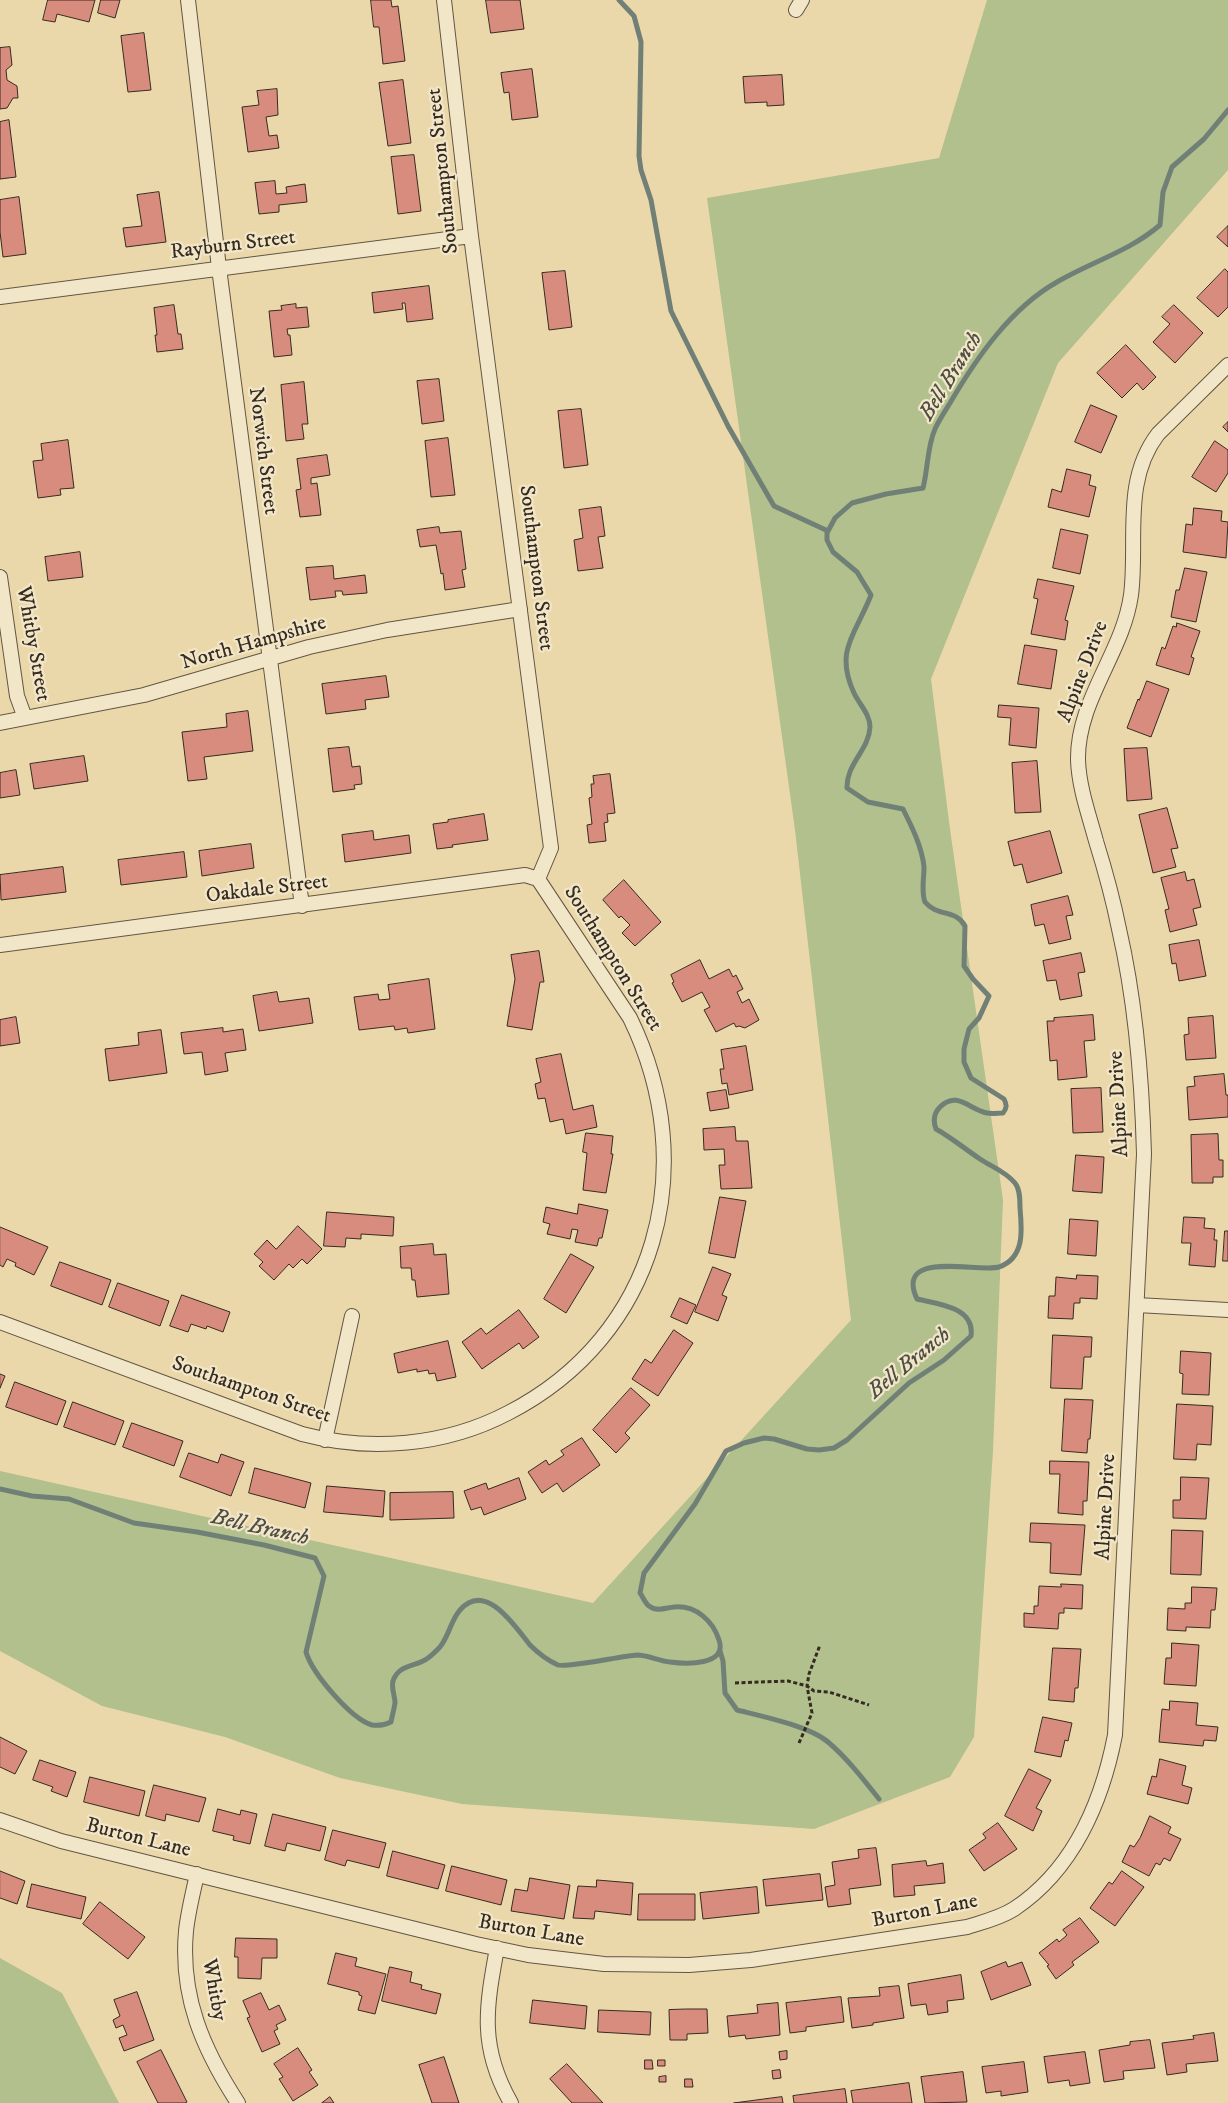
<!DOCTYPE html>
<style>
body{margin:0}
canvas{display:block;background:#ebd8aa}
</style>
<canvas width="1228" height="2103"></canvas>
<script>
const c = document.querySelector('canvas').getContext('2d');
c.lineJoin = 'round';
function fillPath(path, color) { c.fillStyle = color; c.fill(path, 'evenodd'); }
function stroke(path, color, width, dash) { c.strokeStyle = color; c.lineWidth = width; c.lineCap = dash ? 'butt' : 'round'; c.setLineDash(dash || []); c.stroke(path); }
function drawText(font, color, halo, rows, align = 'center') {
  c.font = font + ' "IM FELL DW Pica",serif'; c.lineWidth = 4.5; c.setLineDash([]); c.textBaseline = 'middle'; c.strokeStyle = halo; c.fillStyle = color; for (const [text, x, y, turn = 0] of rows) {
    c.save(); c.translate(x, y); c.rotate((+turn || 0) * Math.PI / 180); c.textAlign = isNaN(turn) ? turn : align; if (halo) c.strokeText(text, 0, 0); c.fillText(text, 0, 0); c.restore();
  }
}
fillPath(new Path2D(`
 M987,0H1228V170L1058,363L931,679L950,829L1003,1200L993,1451L974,1737L950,1777L814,1829L462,1804L340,1778L225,1737L102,1706L0,1651V1471L593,1603L851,1320L795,830L707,198L939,158Z
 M0,1958L62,1993L119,2103H0Z`), '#b1c08d');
stroke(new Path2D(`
 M619,0L634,16L641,42L639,156L641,170L651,200L671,311L728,426L774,506L828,531
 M0,1489L32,1496L69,1499L134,1523L197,1532L264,1545L315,1558L324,1576L306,1652C312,1673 351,1719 372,1725C379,1726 385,1725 391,1722C392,1716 394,1710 395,1703C395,1696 391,1688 393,1681C398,1666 411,1667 423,1661C430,1658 435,1652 440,1647C449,1636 451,1620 460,1610C486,1580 516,1628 530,1645C537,1652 549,1661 558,1665C567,1668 622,1656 637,1655C648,1655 659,1661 670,1662C685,1664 728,1666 719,1640C713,1621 696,1605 674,1607C665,1608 657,1612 649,1606C645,1603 643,1597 640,1593L644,1573L695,1504L726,1451L744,1443L764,1438L774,1439L807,1449L819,1450L834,1448L847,1440L909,1383L944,1360L971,1336C975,1307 938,1304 917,1299C894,1249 978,1273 999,1267C1025,1258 1022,1230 1020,1208C1020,1200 1020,1189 1015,1183C1005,1171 992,1167 980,1159C965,1149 952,1138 936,1129C933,1121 934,1113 940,1107C957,1090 970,1110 987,1113C992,1114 998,1113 1003,1113C1007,1108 1007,1105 1004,1099L971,1078L964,1062V1049L969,1029L979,1018L989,996L973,979L964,966L965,926C956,909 937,917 925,902C921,892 924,879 924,867C922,847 912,827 903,809L868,802L847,788C846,764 869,750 870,727C870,714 859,704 854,693C834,650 856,634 871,595L857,572L833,552L827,540V533L835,518L852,503L886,494L923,488C928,469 927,447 935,429C939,420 945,411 950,403C977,357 1011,308 1057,282C1091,262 1130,251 1160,225L1163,192L1172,167L1204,139L1228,110
 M720,1651L723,1661L725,1693L737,1710C761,1716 809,1726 828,1742C847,1758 864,1780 879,1799`), '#718076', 5);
const building = new Path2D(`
 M48,0H95L89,22L57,14L55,22L43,20Z
 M101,0H120L115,18L98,13Z
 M371,0H391L392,7L398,6L405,61L383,64L379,27H374Z
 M486,0H520L524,29L491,33Z
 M144,33L151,90L128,92L121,36Z
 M10,47L12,65L6,70L7,80L17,86L18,98H13L7,108L0,109V48Z
 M532,69L538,117L512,120L509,92L504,93L501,73Z
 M782,75L784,105L767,106V102L745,103L743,77Z
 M403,80L411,143L388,146L379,83Z
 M277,89L278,115L266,117L269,136L277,135L279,148L248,152L242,107L259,105L257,91Z
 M9,120L16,177L0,179V122Z
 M414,155L421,211L398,214L391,157Z
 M275,181L276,194L287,193L286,187L305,184L307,202L279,205V212L259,214L255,183Z
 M159,192L166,242L126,247L123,228L142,226L137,195Z
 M19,197L26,254L3,257L0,232V200Z
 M1228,226V247L1217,237Z
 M1225,269L1228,272V307L1218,317L1197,298Z
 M565,271L572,327L549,330L542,273Z
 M429,286L433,319L407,322L405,303H402L403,309L374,313L372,293Z
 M296,304V308L307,307L309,327L287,329L288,335H290L292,355L274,357L269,311L282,310L281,306Z
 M174,305L178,334H181L183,349L157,352L155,335H157L154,308Z
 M1174,305L1203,333L1175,363L1153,342L1170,324L1162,317Z
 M1126,345L1156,377L1143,390L1137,383L1122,398L1097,373Z
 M439,379L444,421L422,424L417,381Z
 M304,382L308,424H302L304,439L286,441L281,385Z
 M1091,405L1117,416L1101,453L1075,442Z
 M581,409L588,465L564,468L558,411Z
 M1228,422V432L1223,427Z
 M448,438L455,495L431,497L425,441Z
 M68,440L74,488L60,489L61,495L38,498L33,461L43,460L41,444Z
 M1215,441L1228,450V473L1216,492L1192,477Z
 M327,455L330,475L311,478V484L317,483L321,515L300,517L296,490L301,489L297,459Z
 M1067,469L1091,475L1089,485L1096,487L1089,517L1048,507L1052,489L1061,492Z
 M601,507L605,536L598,537L603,568L578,571L574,540L583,538L579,510Z
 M1194,508L1222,511L1221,521L1228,522L1226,558L1183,552L1186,524L1192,525Z
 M439,527L440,533L461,531L466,569L462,570L465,587L445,590L443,573L441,574L436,545L420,547L417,530Z
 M1061,529L1088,535L1080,574L1053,568Z
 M80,552L83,577L48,581L45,557Z
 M333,566L334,579L365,575L367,593L343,595L342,591H335L336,597L310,600L306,568Z
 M1185,568L1207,572L1196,622L1171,617L1176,590H1179Z
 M1038,579L1074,586L1065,620L1068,621L1065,640L1031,634L1038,599L1034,598Z
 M1177,623L1200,631L1191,657L1194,658L1189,675L1156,665L1162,647L1165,649L1173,626L1176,627Z
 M1025,645L1057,650L1051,689L1018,684Z
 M386,676L389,697L365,700L366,709L326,714L322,684Z
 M1147,681L1169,689L1151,737L1127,728L1138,699L1139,700Z
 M999,705L1039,708L1036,748L1009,745L1011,718L998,717Z
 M248,711L253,751L204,757L207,779L188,781L182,732L227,727L226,714Z
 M349,747L352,767L360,766L362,784L354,785L355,789L333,792L328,749Z
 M1147,748L1152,799L1127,801L1124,749Z
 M84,756L88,781L34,789L30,764Z
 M1037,761L1041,812L1015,813L1012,763Z
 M16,770L20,795L0,798V773Z
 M610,774L615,813L607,814L608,822L604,823L606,841L589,843L587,825L592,824L589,798L592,797L591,784H594L593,776Z
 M1167,808L1178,848L1171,849L1176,867L1153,873L1139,815Z
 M484,814L488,840L452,845L453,847L437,849L433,824L448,822V820Z
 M373,831L374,840L409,835L411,853L345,862L342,835Z
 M1050,831L1062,873L1027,883L1022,864L1014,866L1008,842Z
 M251,844L254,868L202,876L199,851Z
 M184,852L187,877L121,885L118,860Z
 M63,867L66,892L1,900L0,875Z
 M1185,872L1187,881L1194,879L1201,907L1193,909L1197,925L1170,932L1165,910L1169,909L1161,878Z
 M624,880L661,922L635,946L622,933L630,925L621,916L619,918L603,900Z
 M1068,896L1073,915L1066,916L1071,939L1049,944L1044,924L1035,926L1031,905Z
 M1199,940L1206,976L1179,981L1176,963L1172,964L1169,945Z
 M539,951L544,982H540L532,1030L507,1026L515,979L511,955Z
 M1081,953L1085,972L1078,973L1082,996L1060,1000L1056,980L1047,981L1043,961Z
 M700,960L709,979L729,969L733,977L736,975L743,989L737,992L742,1003L749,999L759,1020L745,1028L739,1026L736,1027L734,1023L716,1032L704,1010L710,1007L702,992L682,1002L672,983L674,982L671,975Z
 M429,979L435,1029L408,1033L407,1028L395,1030L394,1026L359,1030L354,997L378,994L379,1000L390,999L388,985Z
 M277,992L279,1002L309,998L313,1023L259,1031L253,996Z
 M1093,1015L1095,1040L1084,1041L1087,1077L1058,1080L1057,1060L1050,1061L1047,1021H1054V1018Z
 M1213,1016L1216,1058L1186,1060L1184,1035L1189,1034L1188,1018Z
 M16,1017L20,1043L0,1046V1020Z
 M223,1028V1032L243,1029L246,1050L225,1053L228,1071L205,1075L202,1052L184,1054L181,1033Z
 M161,1030L167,1073L109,1081L105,1049L139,1045L138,1033Z
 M746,1046L753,1090L729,1095L727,1083L722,1084L720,1069H724L721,1050Z
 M561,1054L573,1110L593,1105L597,1127L566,1134L563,1119L550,1122L545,1098L538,1099L535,1084L541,1082L536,1059Z
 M1224,1074L1226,1095H1228V1117L1189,1120L1187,1087L1195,1086L1194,1077Z
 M1101,1088L1103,1132L1073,1133L1071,1089Z
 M726,1090L729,1108L710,1111L707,1093Z
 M735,1127L736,1141H748L752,1188L721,1189L719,1165H725L724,1149L704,1150L703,1129Z
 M586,1133L613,1136L611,1154H613L606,1193L583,1190L587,1153L583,1152Z
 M1218,1134L1219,1160H1223V1177H1213V1183H1192L1191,1135Z
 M1076,1155L1104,1157L1102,1193L1073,1191Z
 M720,1197L746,1201L735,1258L709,1253Z
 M579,1204L608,1210L602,1238H599L597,1246L575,1242L578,1230L572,1229L570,1239L547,1234L550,1224L543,1222L546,1207L577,1214Z
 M327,1212L394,1217L393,1236L361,1234V1239L346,1238L345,1247L324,1246Z
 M1184,1217L1205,1218L1204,1228L1215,1229L1214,1240H1217L1215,1267L1189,1265L1191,1243H1182Z
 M1070,1219L1098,1221L1096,1256L1068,1254Z
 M298,1226L322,1249L307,1264L302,1259L293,1268L289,1264L274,1280L259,1266L263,1262L254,1254L267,1240L276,1249Z
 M0,1227L48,1247L34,1275L15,1266L16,1263L7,1259L3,1267L0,1265Z
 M1225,1231H1228V1261H1223Z
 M433,1244L434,1255L446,1254L449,1294L417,1297L415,1280H412L411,1268H401L400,1247Z
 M571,1254L594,1267L566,1313L544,1299Z
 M60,1262L111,1280L102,1305L51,1286Z
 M713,1267L731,1274L722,1295L727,1297L718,1321L695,1312Z
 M1077,1275L1098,1276L1097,1299L1080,1298V1303H1074L1073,1319L1048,1318L1049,1296H1055L1056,1277L1076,1279Z
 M118,1283L169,1301L160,1326L109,1307Z
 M182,1295L230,1312L223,1332L207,1326L206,1329L191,1324L188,1332L170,1326Z
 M680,1298L696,1305L687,1324L671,1317Z
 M519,1310L539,1337L523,1349L519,1343L482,1369L462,1342L481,1328L486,1334Z
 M674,1330L693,1343L658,1396L632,1379L645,1359L651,1363Z
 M1053,1335L1092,1337L1091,1357H1084L1082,1389L1051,1388Z
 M448,1341L456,1377L437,1381L435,1373L429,1374L428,1370L417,1372V1369L398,1373L394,1354Z
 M1181,1351L1211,1353L1209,1395L1182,1394L1183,1374L1180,1373Z
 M0,1374L5,1376L0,1388Z
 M15,1382L66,1401L57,1425L6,1407Z
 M631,1388L650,1405L625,1433L630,1438L616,1453L593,1430Z
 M1065,1399L1093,1400L1090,1439H1088L1087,1453L1062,1451Z
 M73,1402L124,1421L115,1445L64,1427Z
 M1177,1404L1213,1406L1211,1445L1197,1444L1196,1460L1174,1459Z
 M132,1423L183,1441L174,1466L123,1447Z
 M582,1438L600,1465L563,1492L557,1483L542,1493L528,1472L546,1460L549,1465L564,1455L561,1451Z
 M189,1453L218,1463L221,1454L244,1462L231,1496L180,1477Z
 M1050,1461L1089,1462L1087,1501H1083V1515L1058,1513L1060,1474H1050Z
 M255,1468L311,1483L305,1508L249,1493Z
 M1181,1477L1209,1478L1206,1519L1173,1518V1500H1180Z
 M519,1478L526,1499L484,1515L481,1507L471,1510L464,1491L486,1483L488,1489Z
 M327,1486L385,1491L383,1517L324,1512Z
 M453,1492L454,1518L390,1520V1493Z
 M1031,1523L1085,1525L1081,1575L1050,1573L1051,1543L1030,1542Z
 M1172,1530L1203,1531L1201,1575L1171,1574Z
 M1061,1584L1083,1585L1082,1609L1064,1608V1613H1059L1058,1629L1024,1627V1613L1034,1614V1606H1038L1039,1586L1061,1587Z
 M1192,1587L1217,1588L1215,1610H1211L1210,1628L1186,1627V1631L1167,1630L1168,1608L1185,1609V1603H1191Z
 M1172,1643L1199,1645L1196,1686L1164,1684L1166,1658H1171Z
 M1053,1648L1081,1649L1078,1688H1075L1074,1702L1049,1700Z
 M1170,1701L1198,1703L1196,1725L1218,1727L1216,1741L1204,1740L1203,1746L1159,1742L1162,1709L1169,1710Z
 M1043,1717L1072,1723L1068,1741L1065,1740L1061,1757L1035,1752Z
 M0,1737L27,1751L15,1774L0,1767Z
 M1160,1759L1186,1766L1182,1785L1192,1788L1188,1804L1147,1794L1152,1776L1156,1777Z
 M40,1760L76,1772L67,1797L51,1791L53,1787L33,1780Z
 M1029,1769L1051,1780L1036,1808L1042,1811L1033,1831L1005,1816Z
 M90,1777L145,1791L139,1816L84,1802Z
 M154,1785L206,1798L199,1822L166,1814L165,1821L146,1816Z
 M218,1809L240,1815L241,1810L257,1814L250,1844L233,1840L234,1836L213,1831Z
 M273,1814L326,1827L320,1851L287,1843L285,1851L265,1846Z
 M1150,1816L1171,1827L1168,1833L1181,1839L1170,1861L1164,1858L1160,1865L1156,1863L1149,1876L1122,1862L1130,1845L1134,1847L1140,1838Z
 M998,1823L1017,1849L984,1871L969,1850L986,1838L983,1834Z
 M333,1830L386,1843L379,1868L347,1860L345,1866L325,1860Z
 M876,1848L881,1885L849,1889L851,1904L828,1907L825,1887L835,1885L832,1862L859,1858L858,1850Z
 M393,1851L445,1865L438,1889L387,1876Z
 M926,1861L927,1866L943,1863L945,1883L914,1886L915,1895L894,1897L892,1865Z
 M452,1866L507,1880L501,1905L446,1891Z
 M0,1871L25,1881L17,1904L0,1898Z
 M1122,1871L1144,1887L1115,1926L1090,1908L1109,1882L1112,1884Z
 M820,1874L823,1900L766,1906L763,1880Z
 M530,1878L570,1885L564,1919L511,1911L515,1889L527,1891Z
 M597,1880L633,1883L631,1915L595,1911L594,1919L573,1918L578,1886L596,1887Z
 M32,1884L86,1897L81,1919L27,1907Z
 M757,1887L759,1913L703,1919L700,1893Z
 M639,1894H695V1920H638Z
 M100,1902L145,1937L128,1959L83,1924Z
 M1080,1918L1099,1942L1072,1962L1074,1965L1056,1979L1047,1966L1049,1965L1039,1953L1057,1939L1059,1942L1067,1935L1063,1930Z
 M236,1938L277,1939V1958H262L261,1979L238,1978V1957H235Z
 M336,1953L357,1958L355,1966L386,1974L375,2014L358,2010L362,1996L359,1995V1992L328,1984Z
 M1006,1962L1008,1967L1022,1962L1031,1985L991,2000L981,1972Z
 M390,1967L412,1972L410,1982L422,1985L421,1989L441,1994L436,2014L382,2001Z
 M961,1975L964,1999L947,2001L948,2012L928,2015L926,2004L911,2006L908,1984Z
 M899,1986L904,2018L873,2023V2025L852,2028L848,1998L880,1996L879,1988Z
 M137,1992L154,2040L124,2051L119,2038L127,2035L123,2025L116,2028L113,2020L120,2016L114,2000Z
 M261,1993L269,2010L279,2005L286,2020L276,2025L278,2029L274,2031L280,2044L262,2052L247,2018L250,2017L243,2001Z
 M841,1997L844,2022L806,2027V2031L790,2033L786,2003Z
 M533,2000L587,2006L585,2029L530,2023Z
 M778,2003L780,2035L746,2039L745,2035L729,2037L727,2016L758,2013L757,2005Z
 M686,2009H707L708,2033L687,2034V2040H670L669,2010Z
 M599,2010L651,2012L650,2035L598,2032Z
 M1214,2033L1218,2061L1186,2064L1187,2072L1167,2075L1162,2043L1194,2039L1193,2036Z
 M1150,2040L1155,2068L1123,2071L1124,2079L1104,2082L1099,2050L1130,2045V2042Z
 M298,2048L312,2070L309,2072L318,2085L293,2101L279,2079L283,2077L274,2064Z
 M161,2050L187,2102L185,2103H158L137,2062Z
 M787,2051V2059L780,2060L779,2052Z
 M1085,2052L1090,2083L1070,2086L1069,2080L1048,2083L1044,2057Z
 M444,2057L459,2103H432L419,2065Z
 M645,2060H652L653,2069H645Z
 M658,2060H665V2066H658Z
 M1024,2062L1028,2092L1001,2096V2091L986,2093L982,2067Z
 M567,2064L603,2103H572L550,2079Z
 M780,2070L781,2078L773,2079L772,2071Z
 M963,2072L967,2102L925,2103L921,2077Z
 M666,2076V2082H659V2077Z
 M685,2079H692L693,2087H685Z
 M909,2083L912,2103H853L851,2091Z
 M845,2089L847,2103H794L793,2096Z
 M330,2097L334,2103H322Z
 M782,2097L783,2103H734Z`);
fillPath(building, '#d78c7d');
stroke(building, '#362b21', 1);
const street = new Path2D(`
 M188,0L219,268L302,906
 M796,10L802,0
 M0,297L471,236
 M0,577L17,696L25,718
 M0,723L144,695L309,647L387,630L520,609
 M0,945L525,875L538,879
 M1137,1305L1228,1310
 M0,1322L302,1434C370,1452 445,1446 508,1413C658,1336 702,1166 630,1018L538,879L551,848L471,236L444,0
 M325,1440L352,1316
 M0,1820L61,1841L476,1944L528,1955L604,1964L689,1965L751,1960L967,1927C983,1922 1000,1918 1014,1909C1073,1870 1102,1802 1115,1735L1144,1154C1142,1078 1136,1003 1119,929C1113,899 1105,870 1096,841C1089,815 1079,788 1078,760C1077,700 1123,653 1131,595C1138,541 1122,481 1158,434L1228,365
 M197,1874C193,1893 188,1912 186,1931C180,1997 203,2049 238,2103
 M497,1948C486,2008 479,2047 511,2103`);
stroke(street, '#635643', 16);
stroke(new Path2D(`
 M735,1683L788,1681L807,1686L814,1691L829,1692L869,1705
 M799,1743L812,1713L807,1686L809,1674L820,1645`), '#362b21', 3, [4, 2.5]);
stroke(street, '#f2e6c8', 14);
drawText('21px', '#362b21', '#f2e6c8', [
 ["Southampton Street",444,171,-96],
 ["Rayburn Street",233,246,-7],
 ["Norwich Street",262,451,83],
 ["Southampton Street",535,568,83],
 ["Whitby Street",32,644,80],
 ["North Hampshire",254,644,-16],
 ["Alpine Drive",1084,672,-69],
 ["Oakdale Street",267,890,-7],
 ["Southampton Street",612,959,58],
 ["Alpine Drive",1120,1104,-93],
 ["Southampton Street",251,1391,19],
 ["Alpine Drive",1107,1507,-87],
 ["Burton Lane",138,1839,14],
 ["Burton Lane",925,1912,-11],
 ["Burton Lane",531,1932,10],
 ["Whitby",213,1990,80]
]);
drawText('italic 22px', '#4f4e44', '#f2e6c8', [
 ["Bell Branch",952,377,-58],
 ["Bell Branch",910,1364,-39],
 ["Bell Branch",260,1529,13]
]);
</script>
